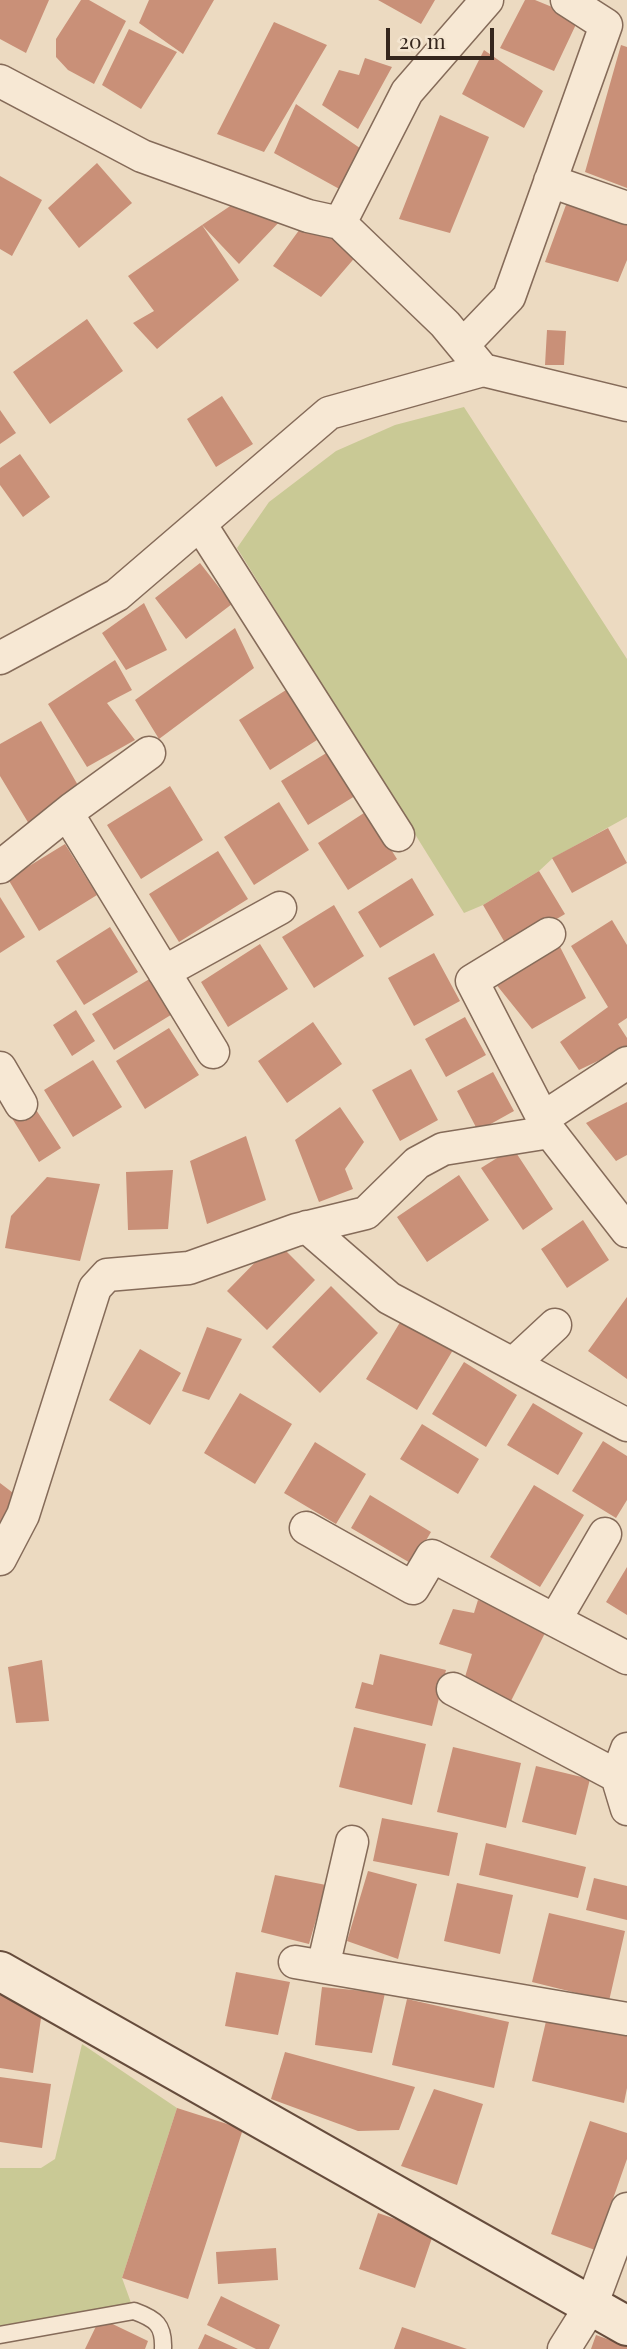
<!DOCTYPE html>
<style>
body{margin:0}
#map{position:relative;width:627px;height:2349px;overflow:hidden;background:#ecdac1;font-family:"Playfair Display",serif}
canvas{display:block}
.scale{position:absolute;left:386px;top:28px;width:108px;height:32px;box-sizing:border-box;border:4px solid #35261d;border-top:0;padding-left:9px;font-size:21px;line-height:24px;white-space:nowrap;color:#35261d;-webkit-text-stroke:5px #f4e5d0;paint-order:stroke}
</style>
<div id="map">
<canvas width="627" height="2349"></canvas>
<div class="scale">20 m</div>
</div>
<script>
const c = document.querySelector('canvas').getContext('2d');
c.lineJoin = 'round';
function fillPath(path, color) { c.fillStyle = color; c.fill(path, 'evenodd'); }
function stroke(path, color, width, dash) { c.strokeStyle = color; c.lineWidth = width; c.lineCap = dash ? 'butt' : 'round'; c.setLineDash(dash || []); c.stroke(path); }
fillPath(new Path2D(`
 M464,407L627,659V817L553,858L539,871L483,905L464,913L237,548L269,502L336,451L395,425Z
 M82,2044L177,2108L122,2278L134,2311L0,2335V2168H41L55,2159Z`), '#c9c995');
fillPath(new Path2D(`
 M0,0H49L26,53L0,39Z
 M81,0H89L126,21L94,84L68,70L56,57V39Z
 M149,0H214L183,54L139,23Z
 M378,0H435L421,24Z
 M525,0H535L579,18L554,71L500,48Z
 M274,22L327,45L264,152L217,134Z
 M129,29L177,52L141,109L102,85Z
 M621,45L627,47V188L585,172Z
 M484,50L543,91L524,128L462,94Z
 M365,58L392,67L358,129L322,105L339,70L359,75Z
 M296,104L370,155L343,191L274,153Z
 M440,115L489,137L450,233L399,219Z
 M97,163L132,203L79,248L48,208Z
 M0,176L42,200L12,256L0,249Z
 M254,190L283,218L239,264L202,225Z
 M570,194L627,216V260L618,282L545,262Z
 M305,222L358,254L321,297L273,266Z
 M202,225L239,280L157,349L133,323L154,311L128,276Z
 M87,319L123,371L50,424L13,372Z
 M547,330L566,331L564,365H545Z
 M222,396L253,444L216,467L187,419Z
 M0,410L16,433L0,444Z
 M20,454L50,497L23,517L0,485V468Z
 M200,563L232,604L186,639L155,598Z
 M144,603L167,650L126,670L102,633Z
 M235,628L254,668L159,739L135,700Z
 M115,660L132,690L107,703L135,740L87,767L48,704Z
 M286,690L317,740L270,770L239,720Z
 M41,721L83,794L29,824L0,776V744Z
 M328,752L355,796L308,825L281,781Z
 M170,786L203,840L141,879L107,825Z
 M279,802L309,850L254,885L224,837Z
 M367,811L397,859L348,890L318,843Z
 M608,828L627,863L572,893L552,858Z
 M65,844L97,895L39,931L8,879Z
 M218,851L248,899L179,942L149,894Z
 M539,871L565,914L508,948L483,905Z
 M412,878L434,915L380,948L358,912Z
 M0,897L25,937L0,953Z
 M334,905L364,956L314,988L282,937Z
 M612,920L627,945V1018L618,1024L627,1038V1047L579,1070L560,1042L608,1007L571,946Z
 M110,927L138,972L84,1005L56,961Z
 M556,939L586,998L532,1029L495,983Z
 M260,944L288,989L228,1027L201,982Z
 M434,953L460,1001L414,1026L388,978Z
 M151,978L174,1013L114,1050L92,1014Z
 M76,1010L95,1041L72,1056L53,1025Z
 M465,1017L486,1055L446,1077L425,1039Z
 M313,1022L342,1064L287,1103L258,1061Z
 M169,1028L199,1075L145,1109L116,1061Z
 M93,1060L122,1107L73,1137L44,1090Z
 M411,1069L438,1120L400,1141L372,1090Z
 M493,1072L514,1111L478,1131L457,1091Z
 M31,1102L61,1148L39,1162L10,1115Z
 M627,1102V1155L616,1161L586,1123Z
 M340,1107L364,1142L345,1169L353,1189L319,1202L295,1140Z
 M246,1136L266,1200L207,1224L190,1161Z
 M513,1148L553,1209L523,1230L481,1168Z
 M173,1170L168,1229L128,1230L126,1172Z
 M459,1175L489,1220L427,1262L397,1217Z
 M47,1177L100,1184L80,1261L5,1248L11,1216Z
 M583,1220L609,1260L567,1288L541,1249Z
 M276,1241L315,1280L267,1330L227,1291Z
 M331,1286L378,1333L320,1393L272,1347Z
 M627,1297V1379L588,1351Z
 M402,1319L453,1350L417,1410L366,1379Z
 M207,1327L242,1339L209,1400L182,1391Z
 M140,1349L181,1373L150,1425L109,1400Z
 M464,1362L517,1395L486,1447L432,1414Z
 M240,1393L292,1424L255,1484L204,1453Z
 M533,1403L583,1433L558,1475L507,1445Z
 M422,1424L479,1459L458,1494L400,1459Z
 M603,1441L627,1456V1500L616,1518L572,1491Z
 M315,1442L366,1474L336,1524L284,1493Z
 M0,1483L25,1502L0,1536Z
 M534,1485L584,1515L540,1587L490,1557Z
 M370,1495L431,1532L412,1564L351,1528Z
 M627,1567V1615L606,1602Z
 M478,1600L548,1627L510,1703L465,1677L472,1654L439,1644L453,1609L474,1613Z
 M380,1654L446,1670L432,1726L355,1708L362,1682L373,1685Z
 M42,1660L49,1721L16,1723L8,1667Z
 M354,1727L426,1744L412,1805L339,1787Z
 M453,1747L521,1763L506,1828L437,1812Z
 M536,1766L590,1779L576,1835L522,1822Z
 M382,1818L458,1833L449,1876L373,1861Z
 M486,1843L586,1867L578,1898L479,1875Z
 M368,1871L417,1884L398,1959L347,1941Z
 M275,1875L326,1885L309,1944L261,1932Z
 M594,1878L627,1886V1920L586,1910Z
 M457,1883L513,1895L500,1954L444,1941Z
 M549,1913L625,1931L609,2001L532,1982Z
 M236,1972L290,1982L278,2035L225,2026Z
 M322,1987L385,1993L372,2053L315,2045Z
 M0,1992L44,1998L33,2073L0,2068Z
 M407,1999L509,2022L494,2088L392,2065Z
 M547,2017L627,2035V2088L624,2103L532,2081Z
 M285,2052L415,2087L399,2130L358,2131L271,2099Z
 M0,2077L51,2084L42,2148L0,2142Z
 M434,2089L483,2104L457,2185L401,2166Z
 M177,2108L243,2129L188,2299L122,2278Z
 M590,2121L627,2133V2159L595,2250L551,2234Z
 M378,2213L434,2232L415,2288L359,2269Z
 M276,2248L278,2280L218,2284L216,2252Z
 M221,2296L280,2325L269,2349H256L207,2325Z
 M100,2318L148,2341L145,2349H85Z
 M402,2327L467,2349H394Z
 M205,2334L238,2349H198Z
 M596,2335L627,2346V2349H591Z`), '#c99078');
const lane = new Path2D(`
 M0,2335L134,2311C156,2319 164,2325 163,2349`);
const street = new Path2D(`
 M0,81L142,156L308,216L340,223L445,324L483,370
 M550,181L627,208
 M340,223L407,92L487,0
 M463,345L509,297L606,25L567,0
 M200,524L398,835
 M0,658L117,595L329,413L483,370L627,405
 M67,813L213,1052
 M0,867L72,809L149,753
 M549,934L472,981L550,1132
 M164,972L280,908
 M0,1068L21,1104
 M543,1118L627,1063
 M307,1227L389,1298L627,1425
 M513,1364L555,1325
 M306,1528L413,1588L432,1556L627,1658
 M0,1559L23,1515L95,1288L107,1275L189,1268L296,1230L366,1213L417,1163L443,1149L550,1132L627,1231
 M555,1620L605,1534
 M453,1689L617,1776
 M627,1749L617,1776L627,1809
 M295,1962L627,2019
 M323,1967L352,1842
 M564,2349L591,2306L627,2209`);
const secondary = new Path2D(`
 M0,1971L627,2326`);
stroke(lane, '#856b59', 19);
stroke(street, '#856b59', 35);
stroke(secondary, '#664c3c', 42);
stroke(lane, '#f7e8d4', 16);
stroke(street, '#f7e8d4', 32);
stroke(secondary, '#f7e8d4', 38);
</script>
